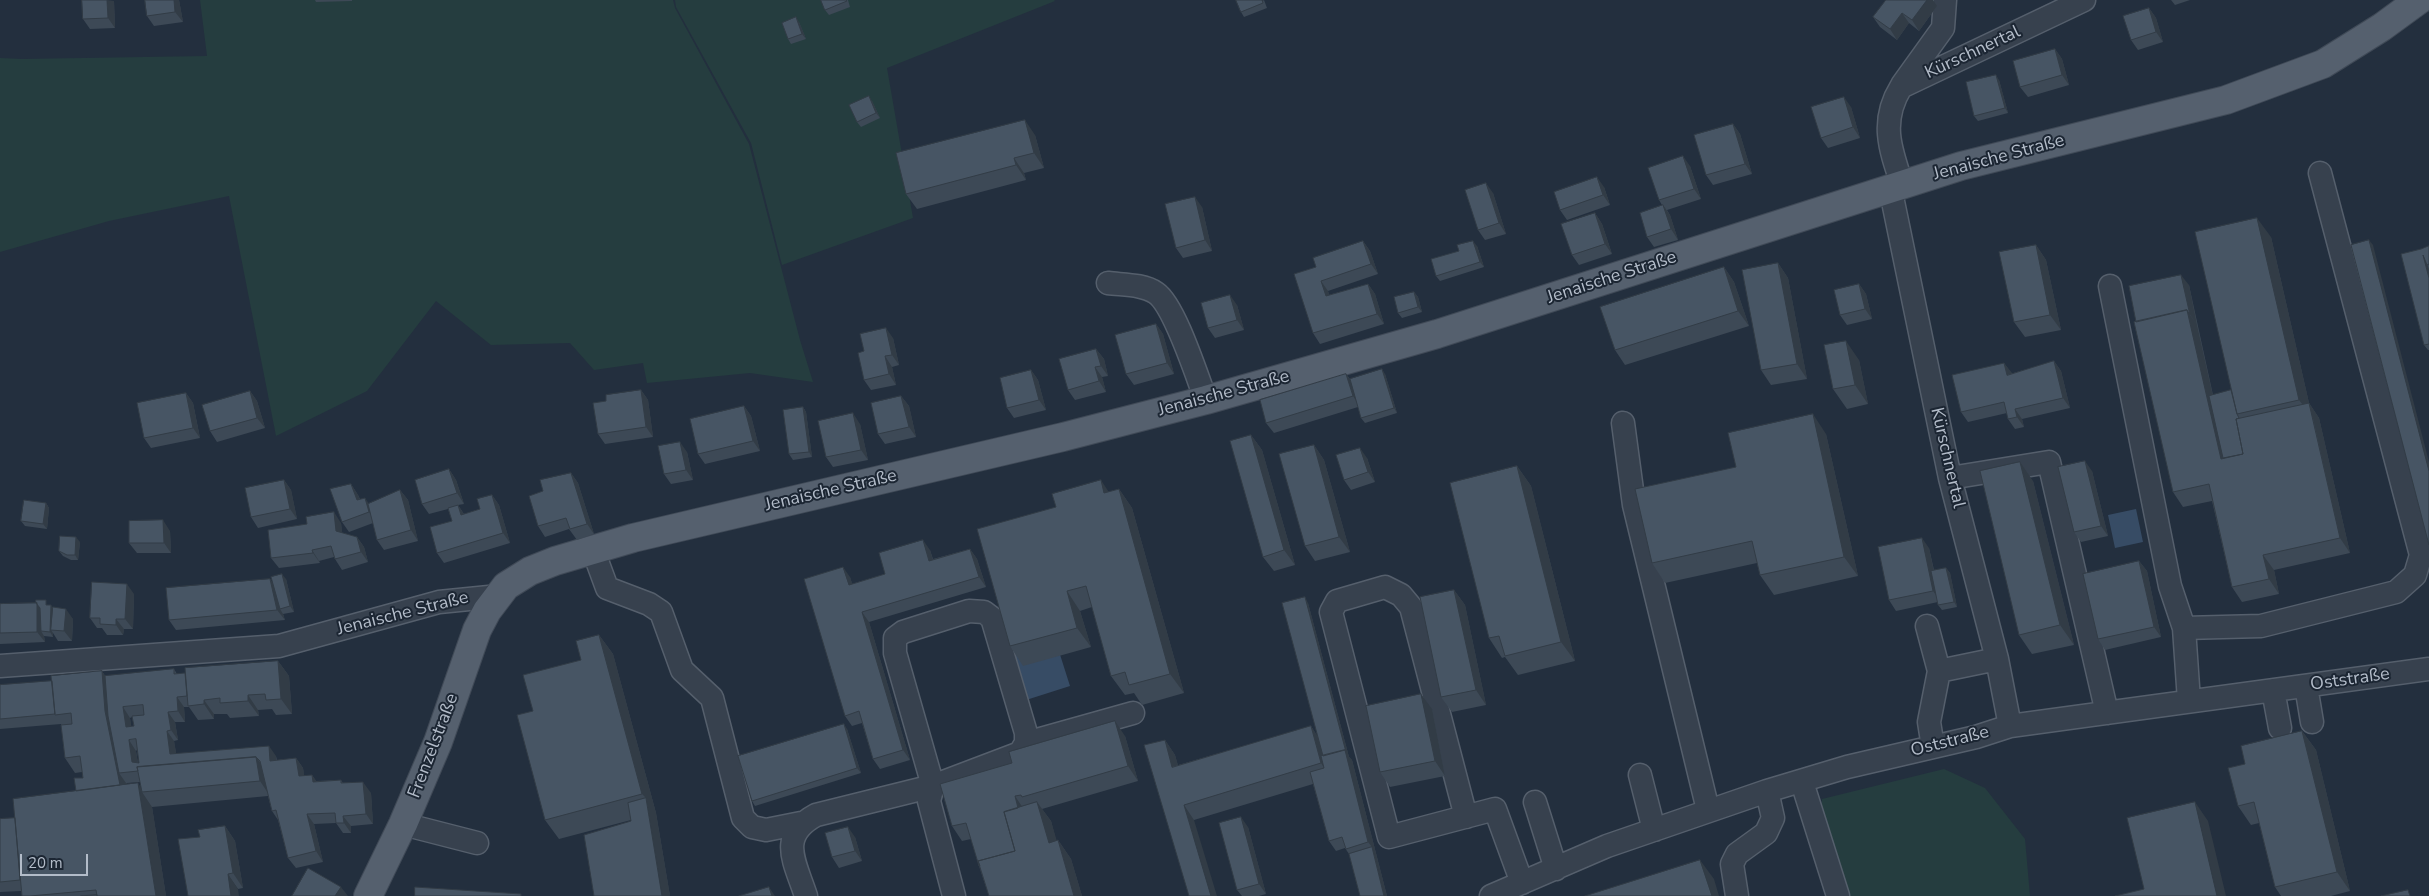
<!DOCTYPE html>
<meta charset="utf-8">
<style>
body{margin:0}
#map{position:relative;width:2429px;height:896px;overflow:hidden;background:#232f3e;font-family:"Nunito Sans",sans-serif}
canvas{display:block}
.scale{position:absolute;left:20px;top:854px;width:68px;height:22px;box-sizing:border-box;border:2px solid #b3bcc9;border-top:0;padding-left:6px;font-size:15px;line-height:18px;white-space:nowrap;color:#b3bcc9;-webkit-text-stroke:4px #1c2633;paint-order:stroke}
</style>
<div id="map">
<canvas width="2429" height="896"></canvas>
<div class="scale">20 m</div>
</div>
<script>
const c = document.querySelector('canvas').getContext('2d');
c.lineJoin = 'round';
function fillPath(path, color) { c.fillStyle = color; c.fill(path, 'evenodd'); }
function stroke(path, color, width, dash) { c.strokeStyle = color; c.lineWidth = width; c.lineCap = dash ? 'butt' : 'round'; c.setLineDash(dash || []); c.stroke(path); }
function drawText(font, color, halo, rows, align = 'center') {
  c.font = font + ' "Nunito Sans",sans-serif'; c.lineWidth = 4; c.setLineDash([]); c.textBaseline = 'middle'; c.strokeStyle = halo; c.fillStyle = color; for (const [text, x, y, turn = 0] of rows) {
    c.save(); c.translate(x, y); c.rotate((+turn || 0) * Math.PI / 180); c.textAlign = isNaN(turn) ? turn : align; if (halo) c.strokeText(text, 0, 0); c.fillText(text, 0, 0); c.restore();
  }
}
fillPath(new Path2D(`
 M200,0H673L675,8L749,144L800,340L813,382L750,373L647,383L643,363L594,370L570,343L491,345L436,301L367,391L276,436L229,196L109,221L0,252V58L22,59L207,56Z
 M675,0H1054L1055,1L887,68L913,218L782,265L751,143L676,7Z
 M1944,769L1985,788L2025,839L2030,896H1847L1821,814L1822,799Z`), '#253d3f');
fillPath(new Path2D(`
 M2136,509L2143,542L2115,548L2108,515Z
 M1050,623L1070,686L1023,701L1003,637Z`), '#374c65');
const minor = new Path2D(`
 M1902,85L1943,28L1945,0
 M1902,184C1890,149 1880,121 1901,87L2084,0
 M1890,187L1950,478L1997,659L2010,726
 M1108,283C1123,285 1143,284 1156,293C1175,306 1197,377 1206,400
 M2110,286L2170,586L2184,628L2189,701
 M1623,423L1634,505L1708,810
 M1950,478L2049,462L2107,713
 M593,550L607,588L649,604L661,612L682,670L712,698L743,818L752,827L766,830L801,823
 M969,611L984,612L992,618L1026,733V743L1020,753L933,786L895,653V638L903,632Z
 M1927,626L1939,671L1997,659
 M2184,628L2261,626L2396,592L2415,575L2421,555L2320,173
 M0,666L279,646L439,602L499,596
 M2306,686L2312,722
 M2273,690L2280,728
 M1026,743L1133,713
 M1933,747L1929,722L1939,671
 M1640,775L1654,830
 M1802,782L1838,896
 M1535,802L1556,869
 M1466,817L1411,607L1401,595L1385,587L1337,601L1331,612L1389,837L1495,809L1522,883
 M403,824L477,843
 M806,896C795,862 777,836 816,815L933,786L929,801L954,896
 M1491,896L1607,846L1767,791L1847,767L1976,737L2010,726L2429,669
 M1737,896L1732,864L1737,854L1766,833L1773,818L1767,791`);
const major = new Path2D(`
 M368,896L403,824L438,742L477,630L487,611L506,586L530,571L555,561L633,538L1063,437L1206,400L1437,334L1961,166L2226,100L2323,64L2382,27L2419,0`);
stroke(minor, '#555f6c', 25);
stroke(major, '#404a57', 30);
stroke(minor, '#37414e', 22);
stroke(major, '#55606e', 28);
fillPath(new Path2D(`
 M179,0L183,22L154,26L147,16Z
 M315,0H352V1L316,2Z
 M821,0H848L850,7L829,15L825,10Z
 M1264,0L1267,8L1244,17L1241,12Z
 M2171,0H2190L2175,5Z
 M114,1L115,28L90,29L83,19Z
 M1937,6L1919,31L1909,23L1897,40L1880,27L1873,17Z
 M2149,8L2156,18L2163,42L2138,50L2131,40Z
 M799,22L806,39L791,44L788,39Z
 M2055,49L2062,59L2069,85L2028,97L2020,87Z
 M1999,80L2008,113L1978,121L1974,116Z
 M872,101L880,118L861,127L857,122Z
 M1851,107L1860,138L1828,148L1821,138Z
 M1733,124L1740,134L1752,174L1713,185L1706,175Z
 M1035,135L1044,168L1024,173L1026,180L917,209L906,194Z
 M1690,166L1701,199L1667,210L1670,215L1678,240L1654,247L1647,237L1662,205L1659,200Z
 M1604,187L1610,205L1567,220L1560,210Z
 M1493,193L1506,234L1485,240L1478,230Z
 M1202,207L1212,251L1183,258L1176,248Z
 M1595,213L1602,224L1612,254L1579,265L1572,255Z
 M2271,237L2309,403L2319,418L2350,553L2274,570L2279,594L2242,602L2232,587L2212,501L2183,507L2173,492L2136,322L2189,285L2213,395L2231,390Z
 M1363,241L1370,251L1378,274L1328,291L1329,295L1368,284L1375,294L1384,324L1320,344L1313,333L1316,267Z
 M2036,245L2046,260L2061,330L2025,337L2014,322Z
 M1477,246L1484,267L1440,281L1436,276Z
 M2429,246V350H2428L2424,345L2421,249Z
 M1778,263L1788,278L1807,379L1771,385L1761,370Z
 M1724,267L1734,282L1749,326L1625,365L1615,350Z
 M1859,284L1866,294L1872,319L1847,325L1840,315Z
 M1414,292L1418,297L1422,312L1402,318L1398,313Z
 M1237,305L1244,330L1215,338L1208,328Z
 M1156,324L1163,334L1174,374L1134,385L1126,374Z
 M893,338L899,365L892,367L896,385L871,390L864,380V351Z
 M1096,349L1104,359L1108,376L1102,377L1106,392L1075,400L1068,390Z
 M1859,360L1868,404L1847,409L1833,389Z
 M2054,361L2061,371L2070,408L2022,419L2024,427L2015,429L2008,419L2007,413L1968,422L1961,412L2004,363L2012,374Z
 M1031,370L1038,380L1046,410L1014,418L1007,408Z
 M1346,374L1350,379L1385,374L1397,413L1365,423L1361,418L1358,407L1274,433L1266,423Z
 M641,390L648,400L653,437L605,444L598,434L606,401Z
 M250,391L257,401L265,428L217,442L210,431Z
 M186,393L193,403L200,438L151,448L144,438Z
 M901,396L909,406L916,437L885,444L878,434Z
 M744,406L751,416L760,451L705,464L698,454Z
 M803,407L806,412L812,457L793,460L789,454Z
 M860,424L868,460L833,467L826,457Z
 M1826,434L1858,576L1774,595L1760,575L1757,563L1665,583L1652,563L1736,467Z
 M1251,435L1262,450L1295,565L1274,571L1263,557Z
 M1314,445L1324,460L1350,552L1315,561L1305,546Z
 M687,452L693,480L671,484L664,474Z
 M1367,458L1375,482L1351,490L1344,480Z
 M1517,466L1531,486L1575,661L1518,675L1505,657L1502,658L1489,638Z
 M449,469L456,480L464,504L458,505L464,514L480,509L492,495L499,505L510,543L444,563L437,553L452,521L448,509L429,514L422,504Z
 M2092,471L2108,536L2081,542L2074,532Z
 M571,473L578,483L594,534L577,540L569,529L545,537L538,526L543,491Z
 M284,480L291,490L297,519L258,528L251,517Z
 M2033,481L2074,645L2032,654L2019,635Z
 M351,484L358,495L360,499L369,504L400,490L408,500L418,541L384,550L377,540L373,523L349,532L342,522Z
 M1119,489L1132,508L1184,693L1142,705L1134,693L1125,695L1111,676L1092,607L1080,611L1091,647L1023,666L1010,646L1056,507Z
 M46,503L49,508L47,529L25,526L21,521Z
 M341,523L342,533L357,537L364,547L368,562L342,570L335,559L334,557L319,561L320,563L279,568L271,558Z
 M170,531L171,553H137L129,543Z
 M80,542L78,560H71L63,556L59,551Z
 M1929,548L1934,570L1946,568L1950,573L1957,607L1942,610L1938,605V602L1896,611L1889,600Z
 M970,549L977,559L986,587L869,622L910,760L880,769L873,759L862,723L852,726L845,716L850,577L852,584L885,574L930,550L933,559Z
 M2139,561L2147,571L2161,637L2105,650L2098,639Z
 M270,579L273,584L286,579L294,612L283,614L285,620L176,630L169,620Z
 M1454,590L1465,605L1486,705L1452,712L1441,697Z
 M134,594L133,629H124L123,635H107L102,628H97L90,618Z
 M1308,603L1349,757L1352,760L1387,896H1360L1349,854L1345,848L1336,851L1329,841L1313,784L1194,820L1189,896L1165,740L1175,755L1178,766L1311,726L1317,736Z
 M0,604L49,605L73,619L72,641H58L53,633V637L44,636L45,642L0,644Z
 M599,635L613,654L656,813L670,896L631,820L559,839L545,820L533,711L581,660Z
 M278,661L289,676L292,714L276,715L272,709L258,710L259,716L230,718L227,714H214V719L198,720L189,707H184L185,722H175L178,740L174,741L176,753L276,756L277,760L296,758L303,768L304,776L312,775L316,781L341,780L343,783L371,793L373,824L351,826V833H343L336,823L314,824L323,862L296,868L288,858L278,820L272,811L268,796L152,807L166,896H22L21,891L0,892V819L15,818L76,791L83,778L82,772L75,773L65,758L61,724L0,729V685L52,681L102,671L105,676L174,669L177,674ZM132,717L134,726H131L130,718ZM137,750L139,763H138L136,751ZM140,782L141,788L127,784V783Z
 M1432,709L1445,776L1390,787L1380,772Z
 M847,729L861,773L755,806L752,801Z
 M2302,731L2316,750L2350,891L2331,896H2281L2275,887L2259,823L2251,825L2238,806L2245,764Z
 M1125,736L1138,781L1042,809L1051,821L1056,840H1058L1071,859L1082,896H989L979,866L971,839L962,841L952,826L1012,763Z
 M225,826L235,841L243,888L238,889L200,837Z
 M1248,827L1266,894L1259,896H1242L1237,890Z
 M855,837L862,861L839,868L832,857Z`), '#3d4956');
fillPath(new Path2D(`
 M107,0L114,1L115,28L108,18Z
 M174,0H179L183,22L175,12Z
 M1927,0H1933L1937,6L1919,31L1912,20Z
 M2149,8L2156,18L2163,42L2156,32Z
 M1902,13L1909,23L1897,40L1890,29Z
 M796,17L799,22L806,39L802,34Z
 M2055,49L2062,59L2069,85L2062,75Z
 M1996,75L1999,80L2008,113L2005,108Z
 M869,96L872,101L880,118L876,113Z
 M1844,97L1851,107L1860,138L1853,127Z
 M1025,120L1035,135L1044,168L1034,153Z
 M1733,124L1740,134L1752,174L1745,164Z
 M1683,156L1690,166L1701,199L1694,189Z
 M1014,158L1024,173L1026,180L1016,165Z
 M1597,177L1604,187L1610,205L1603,195Z
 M1486,183L1493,193L1506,234L1499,223Z
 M1195,197L1202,207L1212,251L1205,240Z
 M1663,205L1670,215L1678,240L1671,229Z
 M1595,213L1602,224L1612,254L1605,244Z
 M2257,218L2271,237L2309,403L2319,418L2350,553L2340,538L2313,418L2299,400Z
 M2369,240L2373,245L2429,462V471Z
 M1363,241L1370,251L1378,274L1371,264Z
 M1473,241L1477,246L1484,267L1480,262Z
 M2036,245L2046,260L2061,330L2050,315Z
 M2423,255L2429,269V278Z
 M1778,263L1788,278L1807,379L1797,364Z
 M1724,267L1734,282L1749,326L1738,311Z
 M2181,275L2189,285L2197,325L2190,315Z
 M1321,281L1328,291L1333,306L1326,296Z
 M1368,284L1375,294L1384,324L1377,314Z
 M1859,284L1866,294L1872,319L1865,309Z
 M1414,292L1418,297L1422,312L1418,307Z
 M1230,295L1237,305L1244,330L1237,320Z
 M2187,310L2197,325L2228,463L2221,459Z
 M1156,324L1163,334L1174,374L1167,363Z
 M886,328L893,338L899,365L892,355Z
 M1846,341L1859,360L1868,404L1855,385Z
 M1096,349L1104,359L1108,376L1101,366Z
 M885,356L892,367L896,385L889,374Z
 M2054,361L2061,371L2070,408L2063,398Z
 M2004,363L2012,373L2014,386L2007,375Z
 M1095,367L1102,377L1106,392L1099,381Z
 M1382,369L1385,374L1397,413L1394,408Z
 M1031,370L1038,380L1046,410L1039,400Z
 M1346,374L1353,384L1360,407L1353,396Z
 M641,390L648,400L653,437L646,427Z
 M250,391L257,401L265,428L257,418Z
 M186,393L193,403L200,438L193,428Z
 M901,396L909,406L916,437L909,427Z
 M744,406L751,416L760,451L753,441Z
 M803,407L806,412L812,457L809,452Z
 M2015,409L2022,419L2024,427L2017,417Z
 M853,413L860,424L868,460L861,450Z
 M1813,414L1826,434L1858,576L1844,557Z
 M1251,435L1262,450L1295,565L1284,550Z
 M680,442L687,452L693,480L686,470Z
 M1314,445L1324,460L1350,552L1339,537Z
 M1360,448L1367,458L1375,482L1368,472Z
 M2085,461L2092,471L2108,536L2101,526Z
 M2020,462L2033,481L2074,645L2060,625Z
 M1517,466L1531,486L1575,661L1561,642Z
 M449,469L456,480L464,504L457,493Z
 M571,473L578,483L594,534L587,524Z
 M284,480L291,490L297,519L290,509Z
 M1101,480L1114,500L1104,493Z
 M351,484L358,495L364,510L357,500Z
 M1119,489L1132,508L1184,693L1170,674Z
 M400,490L408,500L418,541L411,530Z
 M492,495L499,505L510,543L503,533Z
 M365,498L372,508L376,522L369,512Z
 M46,503L49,508L47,529L43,524Z
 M458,505L465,516L461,515Z
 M334,512L341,523L343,541L336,531Z
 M163,520L170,531L171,553L164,543Z
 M76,537L80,542L78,560L75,555Z
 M357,537L364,547L368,562L361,552Z
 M1922,538L1929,548L1940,601L1933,591Z
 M923,540L930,550L936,571L929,561Z
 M970,549L977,559L986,587L979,577Z
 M312,550L319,561L320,563L313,553Z
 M2263,555L2274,570L2279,594L2269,579Z
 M2139,561L2147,571L2161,637L2154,627Z
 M843,567L850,577L856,595L849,585Z
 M1946,568L1950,573L1957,607L1954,602Z
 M282,574L286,579L294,612L290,606Z
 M270,579L277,589L280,609L283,614L285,620L277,610Z
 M127,584L134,594L133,629L125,619Z
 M1454,590L1465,605L1486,705L1476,690Z
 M1067,591L1080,611L1091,647L1077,628Z
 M1305,597L1308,603L1349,757L1352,760L1387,896H1384L1372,847L1368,842Z
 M37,603L44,613L41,631L44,636L45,642L37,632Z
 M51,605L55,611L51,630L53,633V637L50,632Z
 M66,609L73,619L72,641L64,631Z
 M862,612L869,622L910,760L903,750Z
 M116,619L124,629L123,635L116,625Z
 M599,635L613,654L656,813L670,896H662L646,798L642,794Z
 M278,661L289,676L292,714L281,699Z
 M102,671L112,686L119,773L126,783H127L132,806L121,791L105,711Z
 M1421,694L1432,709L1445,776L1435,761Z
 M248,695L258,710L259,716L248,701Z
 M177,697L184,707L185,722L178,711Z
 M204,700L214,714V719L204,704Z
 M123,707L130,718L133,737L126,727Z
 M168,712L175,722L178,740L171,730Z
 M1115,721L1125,736L1138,781L1128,766Z
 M844,724L847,729L861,773L857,768Z
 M1311,726L1321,741L1331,778L1321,763Z
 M167,731L174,741L178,764L170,754Z
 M2302,731L2316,750L2350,891L2337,872Z
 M129,740L136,751L139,771L132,762Z
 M1165,740L1175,755L1183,782L1172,767Z
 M269,746L276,756L277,771L270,761Z
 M256,757L267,772L270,796L260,781Z
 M296,758L303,768L306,786L299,776Z
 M312,775L319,785L313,782Z
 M363,782L371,793L373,824L366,814Z
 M138,783L144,792H142L152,807L166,896H156Z
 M1015,796L1025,811L1019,812Z
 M1037,802L1051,821L1063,862L1049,843Z
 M2195,802L2208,821L2226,896H2217Z
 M1184,805L1194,820L1217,896H1211Z
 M307,814L314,824L323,862L316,851Z
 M343,816L351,826V833L344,823Z
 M1241,817L1248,827L1266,894L1259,884Z
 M225,826L235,841L243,888L233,873Z
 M848,827L855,837L862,861L855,851Z
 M1058,840L1071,859L1082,896H1074Z
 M1700,860L1714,879L1719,896H1712Z
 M228,874L238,889L239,896H231Z
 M341,887L348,896H335Z
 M769,887L775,896H772Z`), '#323c46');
const building = new Path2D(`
 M82,0H107L108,18L83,19Z
 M145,0H174L175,12L147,16Z
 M821,0H846L847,1L825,10Z
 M1236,0H1262L1263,3L1241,12Z
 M1886,0H1927L1912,20L1902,13L1890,29L1873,17Z
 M2149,8L2156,32L2131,40L2123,16Z
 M796,17L802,34L788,39L782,23Z
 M2055,49L2062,75L2020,87L2013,61Z
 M1996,75L2005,108L1974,116L1966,82Z
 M869,96L876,113L857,122L849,105Z
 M1844,97L1853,127L1821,138L1811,107Z
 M1025,120L1034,153L1014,158L1016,165L906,194L896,153Z
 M1733,124L1745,164L1706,175L1694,135Z
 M1683,156L1694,189L1659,200L1648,168Z
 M1597,177L1603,195L1560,210L1554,192Z
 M1486,183L1499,223L1478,230L1465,190Z
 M1195,197L1205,240L1176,248L1165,204Z
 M1663,205L1671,229L1647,237L1640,213Z
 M1595,213L1605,244L1572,255L1561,224Z
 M2257,218L2299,400L2237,414L2195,232Z
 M2369,240L2429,471V545L2351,245Z
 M1363,241L1371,264L1321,281L1326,296L1368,284L1377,314L1313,333L1294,274L1316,267L1313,258Z
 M1473,241L1480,262L1436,276L1431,259L1459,251L1457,245Z
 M2036,245L2050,315L2014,322L1999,252Z
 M2429,246V264L2427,265L2423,255L2429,278V344L2424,345L2401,254L2421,249Z
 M1778,263L1797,364L1761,370L1742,270Z
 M1724,267L1738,311L1615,350L1600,307Z
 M2181,275L2190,315L2187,310L2136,322L2129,286Z
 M1859,284L1865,309L1840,315L1834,290Z
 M1414,292L1418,307L1398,313L1394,297Z
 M1230,295L1237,320L1208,328L1201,303Z
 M2187,310L2221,459L2243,454L2236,419L2309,403L2340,538L2263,555L2269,579L2232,587L2209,484L2173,492L2134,322Z
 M1156,324L1167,363L1126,374L1115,335Z
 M886,328L892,355L885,356L889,374L864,380L858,353L864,351L860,334Z
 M1846,341L1855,385L1833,389L1824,345Z
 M1096,349L1101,366L1095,367L1099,381L1068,390L1059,359Z
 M2054,361L2063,398L2015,409L2017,417L2008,419L2004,402L1961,412L1952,375L2004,363L2007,375Z
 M1382,369L1394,408L1361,418L1350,379Z
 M1031,370L1039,400L1007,408L1000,378Z
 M1346,374L1353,396L1266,423L1260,400Z
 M641,390L646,427L598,434L593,403L606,401V395Z
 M2231,390L2237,414L2239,418L2236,419L2243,454L2223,458L2209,396Z
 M250,391L257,418L210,431L202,405Z
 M186,393L193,428L144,438L137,403Z
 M901,396L909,427L878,434L871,403Z
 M744,406L753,441L698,454L690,419Z
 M803,407L809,452L789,454L783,410Z
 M853,413L861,450L826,457L818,421Z
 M1813,414L1844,557L1760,575L1752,541L1652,563L1635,489L1736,467L1728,433Z
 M1251,435L1284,550L1263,557L1230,441Z
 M680,442L686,470L664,474L658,446Z
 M1314,445L1339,537L1305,546L1279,454Z
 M1360,448L1368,472L1344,480L1336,455Z
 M2085,461L2101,526L2074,532L2058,467Z
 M2020,462L2060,625L2019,635L1980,471Z
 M1517,466L1561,642L1505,656L1499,636L1489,638L1450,483Z
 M449,469L457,493L422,504L415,480Z
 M571,473L587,524L570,529L566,518L538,526L529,496L543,491L540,480Z
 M284,480L290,509L251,517L245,488Z
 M1101,480L1104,493L1119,489L1170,674L1129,685L1125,672L1111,676L1086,586L1067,591L1077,628L1010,646L977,529L1056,507L1052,494Z
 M351,484L357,500L365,498L369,512L342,522L330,489Z
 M400,490L411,530L377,540L368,504Z
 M492,495L503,533L437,553L430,527L452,521L448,508L458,505L461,515L480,509L477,499Z
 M24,500L46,503L43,524L21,521Z
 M334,512L336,531L357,537L361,552L335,559L331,546L312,550L313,553L271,558L268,530L307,524L306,517Z
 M163,520L164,543H129V521Z
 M60,536L76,537L75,555H67L59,551Z
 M1922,538L1933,591L1889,600L1878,547Z
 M923,540L929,561L970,549L979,577L862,612L903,750L873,759L859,711L845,716L804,579L843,567L849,585L885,574L879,553Z
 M2139,561L2154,627L2098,639L2083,574Z
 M1946,568L1954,602L1938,605L1931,571Z
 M282,574L290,606L280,609L271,577Z
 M270,579L277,610L169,620L166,588Z
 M92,582L127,584L125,619H116V625L100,624V618H90Z
 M1454,590L1476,690L1441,697L1420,597Z
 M1305,597L1346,752L1345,750L1323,756L1282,603Z
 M36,600H46V605H51L50,632L41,631L40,608L36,603Z
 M37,603V632L0,633V604Z
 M53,607L66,609L64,631L51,630Z
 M599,635L642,794L545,820L517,715L533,711L523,675L581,660L576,641Z
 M278,661L281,699L266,700L265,694L248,695V701L220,703V698L204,700V704L188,706L185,668Z
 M174,669V674L185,673L187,696L177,697L178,711L168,712L171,730L167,731L170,754L269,746L270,761L296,758L299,776L312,775L313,782L341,780V783L363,782L366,814L343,816L344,823H336L335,813L307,814L316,851L288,858L276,810L272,811L260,761L256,757L137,767L138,771L119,773L108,716L105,676ZM143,705L144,715L132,716L134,726L126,727L123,707ZM136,739L139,763L132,762L129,740Z
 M102,671L105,711L120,785L76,791L74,778H83L80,756L65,758L61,725L72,724L71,713L55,715L51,676Z
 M52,681L55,714L0,719V685Z
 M1421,694L1435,761L1380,772L1366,706Z
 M1115,721L1128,766L1022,797L1021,795L1015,796L1018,808L1004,812L1015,851L978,861L980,866H979L966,823L952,826L940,784L1012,763L1009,752Z
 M844,724L857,768L752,801L738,756Z
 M1311,726L1321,763L1184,805L1211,896H1189L1144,745L1165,740L1172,767Z
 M2302,731L2337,872L2275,887L2254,802L2238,806L2228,768L2245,764L2241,746Z
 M1345,750L1368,842L1346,849L1342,837L1329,841L1310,772L1324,768L1321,756Z
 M256,757L260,781L142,792L137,767Z
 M138,783L156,896H97L96,890L30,896H22L13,799Z
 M646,798L662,896H594L584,835L631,821L628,803Z
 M1037,802L1049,843L1058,840L1074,896H989L978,861L1015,851L1004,812Z
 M2195,802L2217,896H2115L2144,889L2127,818Z
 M1241,817L1259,884L1237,890L1219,823Z
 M15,818L20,880L0,882V819Z
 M225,826L233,873L228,874L231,896H188L178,839L200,837L198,830Z
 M848,827L855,851L832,857L825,833Z
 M1372,847L1384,896H1360L1349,854Z
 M1700,860L1712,896H1585Z
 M308,868L341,887L335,896H292Z
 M415,887L521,894V896H415Z
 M769,887L772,896H739Z
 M2408,890L2410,896H2381Z
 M97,895V896H81Z`);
fillPath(building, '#475564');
stroke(building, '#323c46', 1);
drawText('18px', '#b3bcc9', '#1c2633', [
 ["Kürschnertal",1973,53,-25],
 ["Jenaische Straße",1999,158,-15],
 ["Jenaische Straße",1612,278,-18],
 ["Jenaische Straße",1224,394,-15],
 ["Kürschnertal",1947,458,77],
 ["Jenaische Straße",831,491,-13],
 ["Jenaische Straße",403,614,-14],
 ["Oststraße",2350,680,-8],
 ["Oststraße",1950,742,-14],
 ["Frenzelstraße",434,746,-69]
]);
</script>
